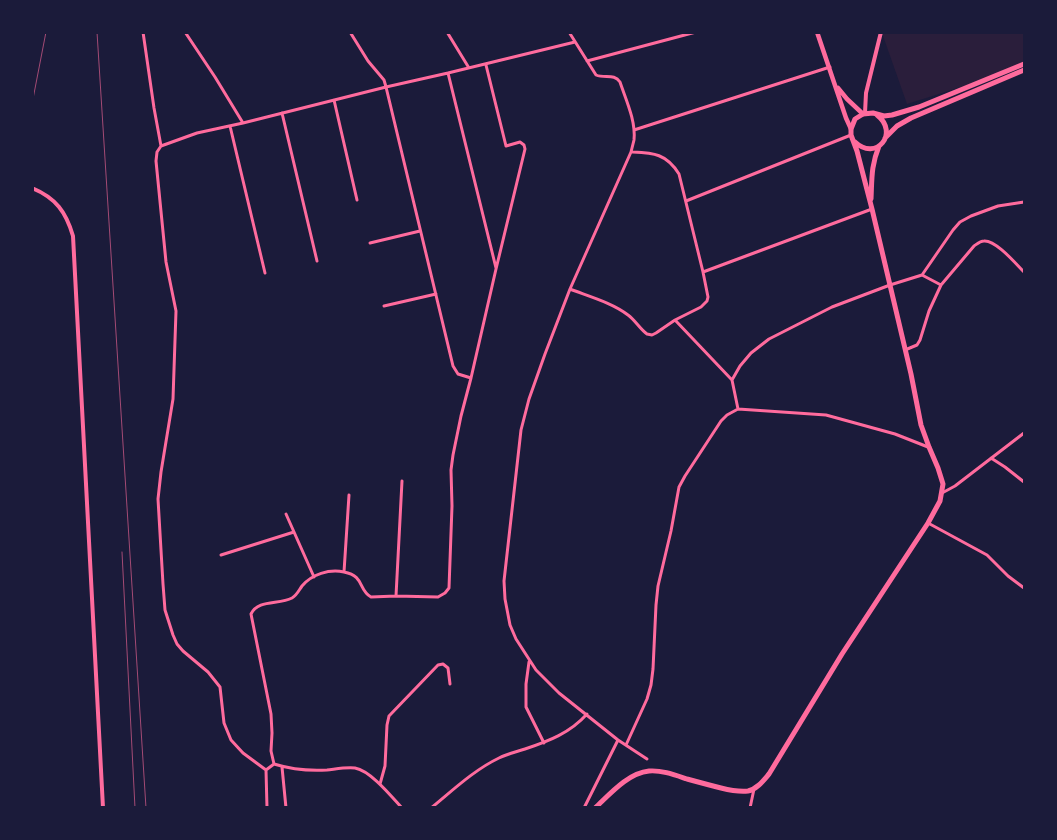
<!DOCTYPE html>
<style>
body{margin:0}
#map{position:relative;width:1057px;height:840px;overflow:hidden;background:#1b1b3a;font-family:"Fira Sans",sans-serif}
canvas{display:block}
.frame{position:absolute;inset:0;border:34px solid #1b1b3a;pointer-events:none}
</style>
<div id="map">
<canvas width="1057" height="840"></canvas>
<div class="frame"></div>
</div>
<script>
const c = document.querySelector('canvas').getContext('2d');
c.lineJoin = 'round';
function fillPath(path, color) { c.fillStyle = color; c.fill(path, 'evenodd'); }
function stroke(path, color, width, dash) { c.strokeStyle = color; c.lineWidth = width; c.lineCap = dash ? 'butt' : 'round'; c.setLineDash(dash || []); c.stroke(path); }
fillPath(new Path2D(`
 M882,33H1024V62L980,81L907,104Z`), '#2a1e3b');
stroke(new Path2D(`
 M143,32L154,108L161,146
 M185,32L215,77L243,123
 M350,32L368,61L384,80L386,87L453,366L458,374L471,378
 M447,32L469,68
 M569,32L596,75C605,79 614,73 620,82C626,100 636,121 634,140C633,144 632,148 631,152L570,289L545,354L529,399L521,430L504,581L505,599L510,625L516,639L536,670L559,693L618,740L647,759
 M587,61L696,32
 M448,73L496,268
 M334,100L357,200
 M282,113L317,261
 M230,126L265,273
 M634,130L830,67
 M686,201L851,135
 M370,243L420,231
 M703,272L872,209
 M922,275L941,285
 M570,289C588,296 613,303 628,315C635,320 640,329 647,334L652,335L656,333L675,320L701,307L707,301L708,297L703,272L679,174C666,153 653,153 631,152
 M384,306L436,294
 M675,320L732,380
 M905,350L917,345L920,340L929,311L941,285L974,246C977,244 980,241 984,241C996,240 1016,264 1024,272
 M738,409L732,380L740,366L751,353L769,339L832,307L890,285L922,275L953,230L960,222L971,216L998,206L1024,202
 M991,458L1005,467L1024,482
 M942,493L955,486L1024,433
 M286,514L314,577
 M928,523L987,555L1008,576L1024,588
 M221,555L294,532
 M344,572L349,495
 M396,596L402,481
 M529,662L526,684V707L544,743
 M626,745L647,699L651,685L653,669L656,605L658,586L671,531L679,487L685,476L721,421L727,415L738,409L826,415L895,434L928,447
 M274,764L271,751L272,733L271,714L251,614C258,599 279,605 292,598C297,595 299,590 302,586C312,574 329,569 344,572C365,576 358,590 371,597L396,596L438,597L445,593L449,588L452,506L451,470L453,455L461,416L471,378L496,269L525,149L524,145L520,142L506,146L486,65
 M282,767L286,808
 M266,770L274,764C290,769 310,771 327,770C336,769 346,767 355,768C371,771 391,796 402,808
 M380,784L385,766L387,725L389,716L438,665L443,664L448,668L450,684
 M267,808L266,770L243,753L231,740L224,723L220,687L208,672L183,651L177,644L173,635L165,610L163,584L158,499L161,472L173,399L176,311L166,262L156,161L157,152L161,146L197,133L243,123L386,87L448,73L575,42
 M431,808C453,790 474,770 499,758C507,754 516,752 525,749C549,741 570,733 587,714
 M584,808L618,740
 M750,808L754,789`), '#ff6b9d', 3);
stroke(new Path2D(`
 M865,113L866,93L881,32
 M32,188C56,198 66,212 73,236L103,808`), '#ff6b9d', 4);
stroke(new Path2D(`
 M817,32L846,118L851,129
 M838,88L847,99L863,114`), '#ff6b9d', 4.5);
stroke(new Path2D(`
 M885,138L897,126L911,118L1024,70
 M855,142C876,162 900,133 877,115
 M871,199C872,178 871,166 879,146
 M595,808C610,794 628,773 649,771C662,770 675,775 687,779C698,782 709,785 721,788C729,790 739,792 748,791C757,789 763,781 769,774L842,654L928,523L940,501L943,484L938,468L929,447L921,425L911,374L872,209L857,151L851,135V129L855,119L863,114L873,113L884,116L892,115L919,107L1024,64`), '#ff6b9d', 5);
stroke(new Path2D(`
 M97,32L146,808
 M32,104L46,32
 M122,552L135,808`), '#a44b75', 1);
</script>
